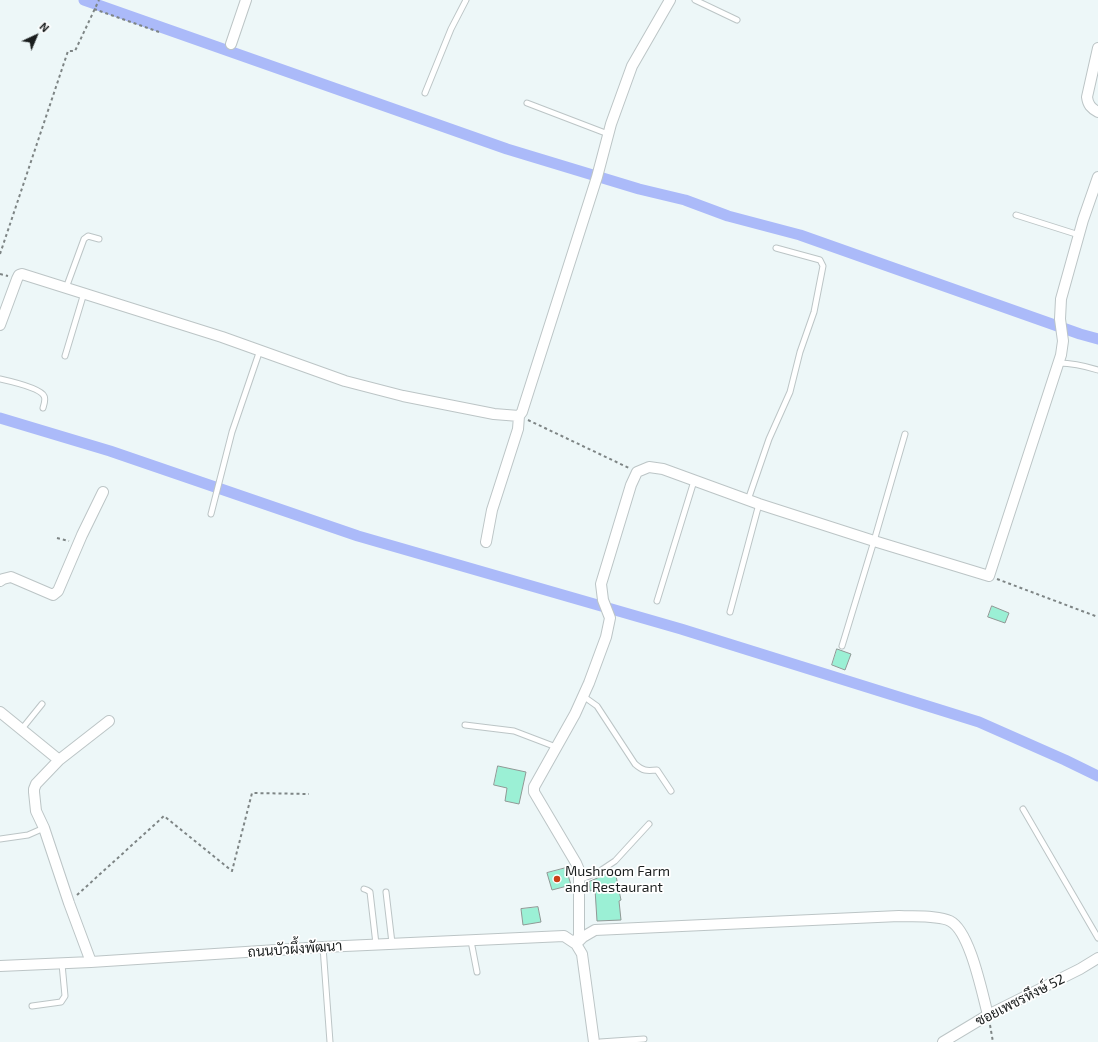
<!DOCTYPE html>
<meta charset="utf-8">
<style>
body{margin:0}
#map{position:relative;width:1098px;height:1042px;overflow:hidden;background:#edf7f8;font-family:"Exo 2",sans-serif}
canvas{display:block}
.north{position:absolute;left:16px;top:16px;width:40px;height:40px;-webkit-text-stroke:3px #fff;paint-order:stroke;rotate:44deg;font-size:11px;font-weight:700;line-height:16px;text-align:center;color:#1a1e1e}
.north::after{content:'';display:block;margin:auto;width:14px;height:18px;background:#1a1e1e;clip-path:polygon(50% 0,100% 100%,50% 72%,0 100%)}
</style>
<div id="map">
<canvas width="1098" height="1042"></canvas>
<div class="north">N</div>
</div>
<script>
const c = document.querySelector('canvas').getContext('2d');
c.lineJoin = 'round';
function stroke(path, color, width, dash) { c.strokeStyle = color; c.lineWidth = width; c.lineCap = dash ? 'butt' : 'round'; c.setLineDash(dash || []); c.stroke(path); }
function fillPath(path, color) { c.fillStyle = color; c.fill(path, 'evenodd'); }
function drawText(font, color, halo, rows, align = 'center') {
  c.font = font + ' "Exo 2",Sarabun,sans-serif'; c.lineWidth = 3.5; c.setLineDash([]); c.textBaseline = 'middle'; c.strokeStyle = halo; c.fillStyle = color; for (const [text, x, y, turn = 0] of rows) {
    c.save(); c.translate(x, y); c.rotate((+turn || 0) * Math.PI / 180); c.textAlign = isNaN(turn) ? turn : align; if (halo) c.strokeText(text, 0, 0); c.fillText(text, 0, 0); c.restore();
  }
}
stroke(new Path2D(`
 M84,0L507,149L639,189L685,200L728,216L800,235L1080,334L1098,339
 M0,418L110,451L358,536L681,629L979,722L1065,760L1098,776`), '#abbaf9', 11);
const building = new Path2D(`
 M992,606L1009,613L1005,623L988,617Z
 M837,649L851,654L845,670L832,665Z
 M498,766L526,772L519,804L505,801L507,788L494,785Z
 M566,868L571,885L552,890L547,873Z
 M615,871L621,900L619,901L621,920L597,921L595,889L590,891L589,882Z
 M538,907L541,922L523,925L521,909Z`);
fillPath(building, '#9bf0d5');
stroke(building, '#909895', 1);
const lane = new Path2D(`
 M695,0L737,20
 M425,93L451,29L466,0
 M527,103L608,134
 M1016,215L1079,235
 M66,288L84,239L88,236L99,239
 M65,356L84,293
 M1059,363C1073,363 1085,366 1098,370
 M0,379C9,381 40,388 44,396C46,399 44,404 43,408
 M748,500L769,439L790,392L800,352L814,312L823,266L820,260L776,248
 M211,514L232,432L260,350
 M657,601L694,481
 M730,612L759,504
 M842,646L874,541L905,434
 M583,696L597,706L635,764C643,771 646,771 657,770L671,791
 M465,725L514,731L556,747
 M21,730L42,704
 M1023,809L1098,938
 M0,839L28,835L44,828
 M579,880L597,873L615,861L626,849L649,824
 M364,889L367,890L370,892L376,944
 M386,892L392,943
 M471,941L477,972
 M323,947L330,1042
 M32,1006L61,1002L65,996L62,964
 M600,1042L644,1039`);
const street = new Path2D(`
 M231,44L246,0
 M1098,48L1087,97C1088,105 1091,108 1098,112
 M0,325L17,279L19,275L22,274L222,337L345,381L403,396L494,414L519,416
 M486,542L492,510L518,429L519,416L522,412L597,177L611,124L632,66L670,0
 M0,581L3,579L11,577L53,595L58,591L82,535L103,492
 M0,712L59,760
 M575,943L579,936V870L576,863L534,792V787L575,714L589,683L606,637L610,618L603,600L601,584L631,485L637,472L649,467L663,469L759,504L874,541L989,576L1061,355L1063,341L1060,319L1061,299L1083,220L1098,177
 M576,944L583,937L595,930L899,916C913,917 938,915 950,921C970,931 982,993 988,1015
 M91,962L69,903L44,828L36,811L34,792V789L36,784L59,760L109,721
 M0,966L91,962L323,947L564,936L576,944L582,954L594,1042
 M943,1042L988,1015L1080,969L1098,958`);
stroke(lane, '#bcc5c6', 7);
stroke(street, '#bcc5c6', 12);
stroke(new Path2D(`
 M94,9L159,32
 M0,254L68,51H75L99,0
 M0,274L8,276
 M528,420L629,468
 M57,538L69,541
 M997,579L1098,617
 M77,895L164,816L232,871L252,793L309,794
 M990,1025L993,1042`), '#7e8585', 2, [3, 3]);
stroke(lane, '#fff', 5);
stroke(street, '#fff', 10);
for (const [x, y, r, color] of [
 [557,879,4,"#c84016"]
]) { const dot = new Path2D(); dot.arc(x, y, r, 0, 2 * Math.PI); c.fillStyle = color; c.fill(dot); stroke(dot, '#fff', 1.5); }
drawText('14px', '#1a1e1e', '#fff', [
 ["Mushroom Farm",565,871],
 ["and Restaurant",565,887]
], 'left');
drawText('14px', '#1a1e1e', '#fff', [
 ["ถนนบัวผึ้งพัฒนา",295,949,-4],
 ["ซอยเพชรหึงษ์ 52",1020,1000,-27]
]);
</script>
